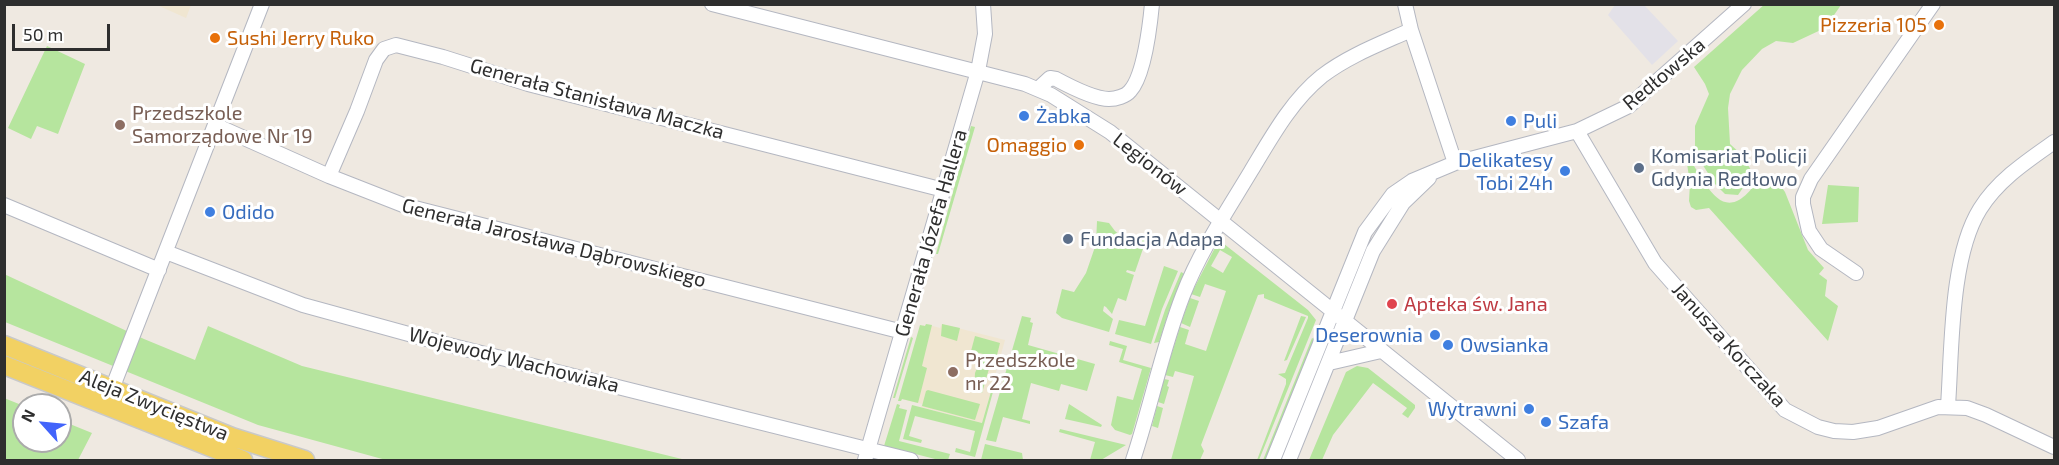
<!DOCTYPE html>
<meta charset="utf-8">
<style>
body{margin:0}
#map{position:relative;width:2059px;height:465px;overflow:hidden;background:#efe9e1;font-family:"Exo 2",sans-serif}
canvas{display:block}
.frame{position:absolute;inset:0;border:6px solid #2e2e2e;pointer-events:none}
.north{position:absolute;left:12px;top:393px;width:60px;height:60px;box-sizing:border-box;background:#fff;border:2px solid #ababab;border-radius:50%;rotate:297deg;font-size:16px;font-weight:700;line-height:24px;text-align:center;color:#2e2e2e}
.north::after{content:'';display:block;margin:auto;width:21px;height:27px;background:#4264fb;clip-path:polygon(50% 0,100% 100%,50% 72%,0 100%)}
.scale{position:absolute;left:12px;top:24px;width:98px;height:27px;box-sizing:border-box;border:3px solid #2e2e2e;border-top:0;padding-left:8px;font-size:18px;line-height:21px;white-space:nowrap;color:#2e2e2e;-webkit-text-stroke:4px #fff;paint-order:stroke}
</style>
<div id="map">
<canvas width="2059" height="465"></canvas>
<div class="frame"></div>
<div class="north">N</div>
<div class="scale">50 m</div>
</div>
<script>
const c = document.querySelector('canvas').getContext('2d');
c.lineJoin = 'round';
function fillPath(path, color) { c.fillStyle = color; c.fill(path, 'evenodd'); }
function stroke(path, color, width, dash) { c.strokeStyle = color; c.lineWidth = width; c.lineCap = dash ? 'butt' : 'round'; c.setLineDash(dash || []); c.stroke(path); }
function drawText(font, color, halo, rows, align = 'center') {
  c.font = font + ' "Exo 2",sans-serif'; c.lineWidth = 6; c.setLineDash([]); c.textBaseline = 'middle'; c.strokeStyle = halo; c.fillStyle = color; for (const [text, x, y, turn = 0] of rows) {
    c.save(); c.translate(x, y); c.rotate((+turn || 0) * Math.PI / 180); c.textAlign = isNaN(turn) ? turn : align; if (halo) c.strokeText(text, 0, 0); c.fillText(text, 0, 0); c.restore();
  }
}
fillPath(new Path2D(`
 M1615,5H1644L1678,41L1652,65L1608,15Z`), '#e3e1e8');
fillPath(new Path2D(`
 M157,5H191L186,18Z
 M926,324L940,328L942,324L1005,340L982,423L921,407L922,404L902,399L923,325L925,326Z`), '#f0e6d1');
fillPath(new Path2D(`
 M1765,4L1841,5L1825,28L1793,43L1776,41L1762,49L1742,70L1730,94L1728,108L1730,144L1742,155L1751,170L1747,182L1738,195L1725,194L1715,184L1695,153V126L1709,94L1705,84L1694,67Z
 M47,46L85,64L58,134L37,126L31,139L8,128Z
 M971,126L975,127L938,254H936Z
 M1685,151C1707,185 1724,233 1760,177L1780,185L1785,192L1808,250L1824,268L1819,274L1827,280L1825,296L1838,306L1828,341L1709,208L1696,210L1691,207L1689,201L1690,183Z
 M1828,185L1859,187L1858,222L1822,224Z
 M1097,221L1109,223L1115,231L1132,245L1145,235L1147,237L1135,272L1127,270L1126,272L1134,275L1126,301L1118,298L1112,314L1106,307L1104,306L1103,311L1113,319L1109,332L1062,318L1056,313L1062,289L1074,292L1086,273L1096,244Z
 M1219,240L1308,310L1316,320L1259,460H1257L1286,384V379L1278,374L1285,373L1308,318V316L1264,298V294L1258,295L1201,445L1204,451L1200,460H1171L1194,376L1175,371L1173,377L1165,375L1180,327L1189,330L1185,344L1206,351L1226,291L1205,284L1200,297L1191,294ZM1220,250L1232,257L1223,273L1211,266Z
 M1164,266L1178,271L1162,309L1151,344L1115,334L1119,320L1145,326Z
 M1181,272L1185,274L1169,311L1159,342L1154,343L1165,310Z
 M4,274L144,339L195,360L208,326L302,366L686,460H386L258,425L5,322Z
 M1190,298L1199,301L1190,327L1181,323Z
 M1022,316L1031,318L1030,322L1033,323L1028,345L1095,364L1087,391L1061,384L1059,391L1031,383L1022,419L1030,421V424L1003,417L996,442L986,440Z
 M1301,316L1306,317L1287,360L1284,361Z
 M926,324L932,325L922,366L927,368L918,403L902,399L901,401H898L920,325L925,326Z
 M942,324L960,328L957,341L941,336Z
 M975,336L1000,343L997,355H993L982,393L974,390L975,373L983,354L971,351Z
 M911,337L913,338L895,398H893Z
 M1312,338L1314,339L1265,460H1263Z
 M1110,341L1127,346L1123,360L1151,368L1132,434L1130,435L1115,430L1111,425L1117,396L1133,400L1142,369L1119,362L1123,349L1109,345Z
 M1357,366L1368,368L1415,405V408L1408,418L1402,414L1407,408L1373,383L1333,435L1322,460H1309L1346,372Z
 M1164,379L1169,380L1167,386L1169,387L1164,404L1158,402Z
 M994,381H996L975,457L955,452L956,448L970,452L975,431L915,416L909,436L922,440L921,443L903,439L912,405L982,423Z
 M928,390L980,404L975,420L922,406L926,391Z
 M4,398L24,406V441H60V420L92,433L78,460H5Z
 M897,404L900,405L899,408L907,410L899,441L950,454L948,460H939L884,446Z
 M1069,404L1102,425L1101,427L1065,419Z
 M1157,406L1163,408L1158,428L1152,426Z
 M1060,429L1126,445L1101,460H1090L1095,442L1059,432Z
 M985,444L1022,453L1023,460H981Z`), '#b6e59e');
const minor = new Path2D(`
 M712,4L1025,84L1051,95L1110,132L1518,460
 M1405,4L1411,30L1455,163
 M1038,89L1050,78L1056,79C1069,86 1095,99 1109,99C1116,99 1126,96 1130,91C1144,76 1150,25 1152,4
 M215,125L329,176L403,205L903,332
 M1577,131L1655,263L1785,410L1818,427L1834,431L1853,432L1878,428L1938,407L1967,408L1986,415L2054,447
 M329,176L357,111L376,60L384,49L396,45L443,57L528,84L944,190
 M4,205L159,270
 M166,252L303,305L445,344L911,460
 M1856,273L1821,249L1809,231L1803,204V197L1811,179L1933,4
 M1329,363L1381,351
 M112,389L262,4
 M1948,406C1952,350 1950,257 1980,209C1998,180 2027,161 2054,142
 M865,460L978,71L985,34L983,4
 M1133,460C1151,406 1162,349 1183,295C1200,251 1227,211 1251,171C1271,138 1291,101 1322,76C1348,56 1380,44 1411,30
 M1273,460L1365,232L1393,194L1412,181L1455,163L1577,131L1629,106L1744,4
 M1289,460L1373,251L1403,203L1429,178`);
const major = new Path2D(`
 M4,345L232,437L305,460
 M4,365L243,460`);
stroke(minor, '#b4b7c1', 16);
stroke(major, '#c9c9c9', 21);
stroke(minor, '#fff', 14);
stroke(major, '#f2d163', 18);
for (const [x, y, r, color] of [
 [1939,25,6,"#e8710a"],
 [215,38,6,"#e8710a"],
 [1024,116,6,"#3f7fe0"],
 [1511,121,6,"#3f7fe0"],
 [120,125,6,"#8d6e63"],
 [1079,145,6,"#e8710a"],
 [1639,168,6,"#5c6f8a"],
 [1565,171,6,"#3f7fe0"],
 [210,212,6,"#3f7fe0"],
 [1068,239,6,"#5c6f8a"],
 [1392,304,6,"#e0444e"],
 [1435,335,6,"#3f7fe0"],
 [1448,345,6,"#3f7fe0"],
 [953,372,6,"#8d6e63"],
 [1529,409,6,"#3f7fe0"],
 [1546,422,6,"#3f7fe0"]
]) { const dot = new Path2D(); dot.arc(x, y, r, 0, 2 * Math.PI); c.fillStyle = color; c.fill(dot); stroke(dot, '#fff', 2); }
drawText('20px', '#c56008', '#fff', [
 ["Pizzeria 105",1927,25],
 ["Sushi Jerry Ruko",227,38,"left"],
 ["Omaggio",1067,145]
], 'right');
drawText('20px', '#2e2e2e', '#fff', [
 ["Redłowska",1664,74,-40],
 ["Generała Stanisława Maczka",597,99,15],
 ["Legionów",1150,164,38],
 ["Generała Józefa Hallera",931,233,-74],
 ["Generała Jarosława Dąbrowskiego",554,243,14],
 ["Janusza Korczaka",1729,345,48],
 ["Wojewody Wachowiaka",514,360,14],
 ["Aleja Zwycięstwa",154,405,22]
]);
drawText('20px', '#785e54', '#fff', [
 ["Przedszkole",132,113],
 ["Samorządowe Nr 19",132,136],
 ["Przedszkole",965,360],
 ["nr 22",965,383]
], 'left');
drawText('20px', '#366cbe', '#fff', [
 ["Żabka",1036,116],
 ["Puli",1523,121],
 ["Delikatesy",1553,160,"right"],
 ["Tobi 24h",1553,183,"right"],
 ["Odido",222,212],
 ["Deserownia",1423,335,"right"],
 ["Owsianka",1460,345],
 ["Wytrawni",1517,409,"right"],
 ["Szafa",1558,422]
], 'left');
drawText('20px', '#4e5e75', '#fff', [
 ["Komisariat Policji",1651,156],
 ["Gdynia Redłowo",1651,179],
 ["Fundacja Adapa",1080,239]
], 'left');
drawText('20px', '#be3a42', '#fff', [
 ["Apteka św. Jana",1404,304]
], 'left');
</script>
